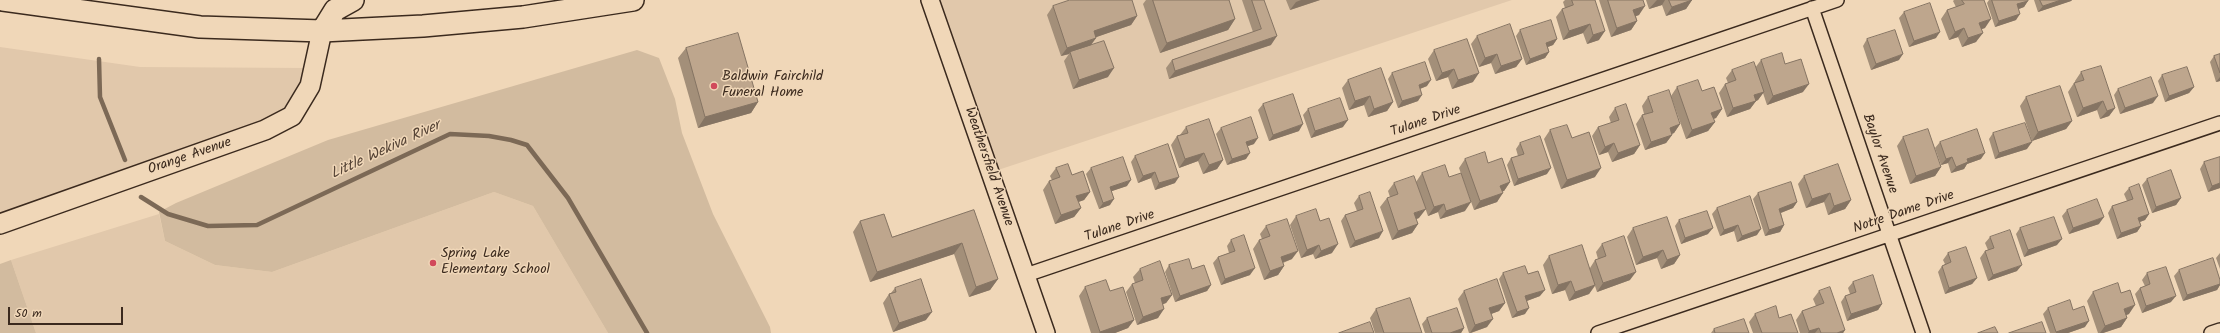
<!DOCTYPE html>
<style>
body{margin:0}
#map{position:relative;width:2220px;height:333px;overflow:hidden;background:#f0d7b8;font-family:Kalam,sans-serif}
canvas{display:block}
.scale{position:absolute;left:8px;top:307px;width:115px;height:18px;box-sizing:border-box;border:2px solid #3b2a1e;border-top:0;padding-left:5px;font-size:12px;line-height:14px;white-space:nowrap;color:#3b2a1e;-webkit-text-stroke:3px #f0d7b8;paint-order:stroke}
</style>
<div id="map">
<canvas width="2220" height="333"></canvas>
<div class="scale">50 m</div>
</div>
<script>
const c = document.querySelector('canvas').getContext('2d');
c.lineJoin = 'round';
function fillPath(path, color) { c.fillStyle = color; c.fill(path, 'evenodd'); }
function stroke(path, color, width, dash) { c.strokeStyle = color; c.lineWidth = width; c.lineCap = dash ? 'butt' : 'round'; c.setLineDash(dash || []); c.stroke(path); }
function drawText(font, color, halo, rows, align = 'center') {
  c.font = font + ' Kalam,sans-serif'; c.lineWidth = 3; c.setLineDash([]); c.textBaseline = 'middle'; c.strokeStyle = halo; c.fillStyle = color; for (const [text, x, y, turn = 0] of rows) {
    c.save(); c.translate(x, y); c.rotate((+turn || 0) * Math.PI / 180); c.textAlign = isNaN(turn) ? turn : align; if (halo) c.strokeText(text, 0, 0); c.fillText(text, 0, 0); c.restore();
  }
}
fillPath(new Path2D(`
 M939,0H1512L998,170Z
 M0,47L140,67L306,68L303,82L287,109L262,123L0,215Z
 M494,192L533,206L608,333H36L11,260L159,214L165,241L215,265L272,272Z`), '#e1c8ab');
fillPath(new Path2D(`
 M637,50L659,58L675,99L682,133L713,214L770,327L771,333H608L533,206L494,192L272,272L215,265L165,241L159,212L176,203L328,140Z
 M11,260L36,333H0V264Z`), '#d2bb9f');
stroke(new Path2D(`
 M99,59L100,97L125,160
 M141,197L168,214L208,226L257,225L450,134L489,136L511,140L527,145L568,198L647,333`), '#7c6956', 4.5);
const minor = new Path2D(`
 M1812,8L1923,333
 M1026,275L1837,0
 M1598,333L2220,123
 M2211,333L2220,330`);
const tertiary = new Path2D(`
 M930,0L1046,333`);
const secondary = new Path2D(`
 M0,224L265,130L292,116L310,86L322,31`);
const primary = new Path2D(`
 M3,0L200,27L322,31L423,26L523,17L633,0
 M322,31L335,10L353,0`);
stroke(minor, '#3b2a1e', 16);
stroke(tertiary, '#3b2a1e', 20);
stroke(secondary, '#3b2a1e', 22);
stroke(primary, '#3b2a1e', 24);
stroke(minor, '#f0d7b8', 13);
stroke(tertiary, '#f0d7b8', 17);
stroke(secondary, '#f0d7b8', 19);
stroke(primary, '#f0d7b8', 21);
fillPath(new Path2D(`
 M1146,0H1229L1235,19L1228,30L1160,53L1143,4Z
 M1242,0H1264L1271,45L1169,79L1166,68L1172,60L1253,32Z
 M1286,0H1320L1290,10Z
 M1565,0H1595L1599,40L1587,44L1583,33L1563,40L1556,17L1562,9L1565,8L1563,2Z
 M1599,0H1643L1639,15L1636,16L1637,21L1631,30L1611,37Z
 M1646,0H1692L1686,9L1666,16L1662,5L1649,9Z
 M1954,0H1984L1985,28L1981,29L1976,42L1962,47L1958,37L1949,40L1941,19L1947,10L1956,7L1953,1Z
 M1989,0H2028L2024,7L2019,9L2016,20L1995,27L1987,3Z
 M2034,0H2072L2071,1L2038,12Z
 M1053,6L1137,16L1131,25L1096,37V38L1091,45L1108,77L1073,89L1064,61L1069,54L1061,56L1047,15Z
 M1904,12L1936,38L1909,47L1899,18Z
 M1520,30L1557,39L1553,45L1548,47L1549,52L1545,58L1526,65L1516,36Z
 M1477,36L1522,59L1516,67L1495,74L1491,63L1479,67L1471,44Z
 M1867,39L1899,60L1871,70L1863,46Z
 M686,48L758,102L751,113L698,128L678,58Z
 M1434,50L1473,82L1452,89L1448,77L1436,81L1428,59Z
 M2220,54V81L2216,82L2210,62L2214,56Z
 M1761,60L1785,64L1803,92L1767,105L1763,93L1758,100L1756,101L1750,109L1727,117L1719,93L1725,84L1728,83L1726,78L1732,70L1755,68Z
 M2081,72L2115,108L2109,116L2100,119L2097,110L2077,117L2068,92L2074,83H2075V81Z
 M1392,73L1427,86L1420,89L1418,101L1398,108L1388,79Z
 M2162,75L2194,87L2189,93L2165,102L2158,81Z
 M1348,80L1393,102L1387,111L1368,117L1364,105L1349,110L1342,88Z
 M1677,87L1702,91L1722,109L1716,118L1713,119L1715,122L1708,131L1686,139L1671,96Z
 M2118,89L2153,103L2120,114L2114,95Z
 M1648,97L1680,124L1674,133L1672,134V135L1666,143L1645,150L1636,124L1642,115L1644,114L1642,106Z
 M2026,97L2072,121L2066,129L2032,141L2020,106Z
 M1263,104L1299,131L1269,141L1258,110Z
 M1615,108L1640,145L1634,154L1612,162L1608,152L1599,155L1592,136L1598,127L1611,123L1609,117Z
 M1308,109L1343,127L1311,138L1303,115Z
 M1186,127L1223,160L1217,169L1203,174L1198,161L1179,168L1171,145L1177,136L1180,135Z
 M1221,128L1254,144L1248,146L1246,159L1227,165L1216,134Z
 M1550,130L1572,138L1595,177L1561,189L1544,139Z
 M1993,133L2027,149L1995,159L1989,139Z
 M1903,137L1941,167L1935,176L1910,184L1897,146Z
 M1940,142L1981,159L1967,164L1964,169L1951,173L1948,163L1941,165L1935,148Z
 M1520,143L1547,174L1514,186L1507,165L1511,158L1518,156L1516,149Z
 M1135,156L1175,183L1155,190L1151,178L1138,183L1131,162Z
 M2220,157V188L2208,192L2200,169L2204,162Z
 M1465,159L1488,163L1510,182L1504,191H1502L1497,202L1474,210L1459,168Z
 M1056,168L1072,175L1090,192L1084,200L1078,202L1081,208L1074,217L1055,224L1043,190L1049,181L1052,180L1050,176Z
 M1091,168L1127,186L1112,191L1110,205L1099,209L1086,174Z
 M1422,173L1449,177L1465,211L1440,219L1438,212L1428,216L1416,182Z
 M1804,176L1851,200L1845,209L1828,215L1824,202L1806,208L1798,184Z
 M2147,179L2181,198L2176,205L2152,213L2142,185Z
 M1394,183L1419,218L1416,219L1418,224L1412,233L1392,240L1380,207L1387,198L1390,197L1388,191Z
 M2129,188L2149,214L2145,220L2140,222L2141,226L2137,232L2117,239L2108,213L2112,206L2127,201L2124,194Z
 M1758,193L1797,202L1793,208L1781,213L1784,225L1780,232L1765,236L1753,199Z
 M1359,196L1379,238L1350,248L1341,221L1345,215L1357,211L1354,203Z
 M1717,208L1757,235L1737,242L1734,231L1720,236L1712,214Z
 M974,210L998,279L990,290L969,297L954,254L870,282L853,232L860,221L892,237Z
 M2067,210L2099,224L2069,234L2062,216Z
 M1296,216L1320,221L1332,253L1315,259L1313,254L1301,258L1290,225Z
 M1679,220L1708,234L1681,244L1675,226Z
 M1266,226L1292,259L1283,263L1284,266L1278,275L1264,280L1253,249L1259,240L1262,239L1260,234Z
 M1633,228L1680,255L1674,264L1661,269L1657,258L1636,265L1627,237Z
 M2020,228L2057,245L2024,257L2016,234Z
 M1990,237L2017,271L1988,281L1980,258L1985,251L1988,250L1985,243Z
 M1231,240L1250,275L1221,285L1213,263L1218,257L1229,253L1227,246Z
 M1602,244L1630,280L1597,292L1595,286L1589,294L1569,301L1565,290L1552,294L1543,265L1549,256L1590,268L1595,260L1598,259L1596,252Z
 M1948,253L1977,278L1972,284L1945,294L1938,272L1942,266L1945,264L1943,260Z
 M2220,253V269L2216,258Z
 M1169,265L1192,269L1211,285L1207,291L1175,302L1165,272Z
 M1140,269L1172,295L1166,303L1163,304L1158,318L1137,325L1126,292L1132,284L1135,283L1133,277Z
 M2179,270L2220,280V285L2217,290L2183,301L2174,276Z
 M1503,273L1528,274L1540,296L1527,301L1525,314L1512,318L1499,279Z
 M2147,273L2171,302L2142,313L2135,294L2140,288L2145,286L2142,280Z
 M1853,282L1882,304L1878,310L1847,321L1841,302L1845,296L1850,294L1848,288Z
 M1085,287L1110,291L1134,320L1128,328L1115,333H1091L1079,296Z
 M895,288L926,320L893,332L883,303L889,294L891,293Z
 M1464,291L1505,303L1499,311L1491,314L1487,327L1471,333H1469L1458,299Z
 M1819,291L1845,330L1843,333H1800L1796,320L1802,311L1816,306L1813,299Z
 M2093,292L2129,314L2126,315L2127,318L2121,327L2103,333H2098L2087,301Z
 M2048,308L2073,310L2085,327L2068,333H2050L2043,314Z
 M1376,309L1422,333H1375L1370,318Z
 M1755,314L1779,318L1798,333H1753L1749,322Z
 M1427,318L1464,328L1461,333H1425L1422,324Z
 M1714,329L1749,333H1711Z`), '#a38f79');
fillPath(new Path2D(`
 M1301,0H1320L1290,10L1296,2Z
 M1657,0H1665L1662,5L1649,9L1656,1Z
 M1692,0L1686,9L1666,16L1672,7Z
 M2061,0H2072L2071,1L2038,12L2043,6Z
 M2028,1L2024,7L2013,11L2017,4Z
 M1645,6L1639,15L1627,19L1633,10Z
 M2020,14L2016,20L1995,27L1999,21Z
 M1137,16L1131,25L1088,40L1094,31Z
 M1235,19L1228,30L1160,53L1167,43Z
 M1991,19L1985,28L1973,32L1979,23Z
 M1637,21L1631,30L1611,37L1617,28Z
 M1590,24L1583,33L1563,40L1569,31Z
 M1964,28L1958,37L1949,40L1955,32Z
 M1605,31L1599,40L1587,44L1593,35Z
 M1940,32L1936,38L1909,47L1914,41Z
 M1983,33L1976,42L1962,47L1968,38Z
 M1277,36L1271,45L1169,79L1175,71Z
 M1096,38L1090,46L1070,52L1069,54L1061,56L1067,48Z
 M1557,39L1553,45L1542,49L1546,43Z
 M1549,52L1545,58L1526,65L1530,59Z
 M1497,54L1491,63L1479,67L1485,58Z
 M1903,54L1899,60L1871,70L1876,64Z
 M1522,59L1516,67L1495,74L1501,66Z
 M1114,68L1108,77L1073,89L1079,80Z
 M1454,69L1448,77L1436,81L1442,73Z
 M1479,73L1473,82L1452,89L1458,80Z
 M2220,77V81L2216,82Z
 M1431,80L1427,86L1414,91L1419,85Z
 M1809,84L1803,92L1767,105L1773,96Z
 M2194,87L2189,93L2165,102L2169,96Z
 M1764,92L1758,100L1756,101L1750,109L1727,117L1733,108L1754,95Z
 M1422,95L1418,101L1398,108L1402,101Z
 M1370,96L1364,105L1349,110L1355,101Z
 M2158,96L2153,103L2120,114L2125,108Z
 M2103,101L2097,110L2077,117L2083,108Z
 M758,102L751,113L698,128L705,117Z
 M1393,102L1387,111L1368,117L1374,109Z
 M2115,108L2109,116L2100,119L2107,111Z
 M1722,109L1716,118L1705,122L1711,113Z
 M1348,120L1343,127L1311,138L1315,131Z
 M2072,121L2066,129L2032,141L2038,132Z
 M1715,122L1708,131L1686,139L1692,130Z
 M1303,124L1299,131L1269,141L1273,135Z
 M1680,124L1674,133L1663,137L1670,128Z
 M1672,135L1666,143L1645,150L1651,142Z
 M1258,138L1254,144L1242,148L1246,142Z
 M2032,142L2027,149L1995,159L1999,153Z
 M1614,143L1608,152L1599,155L1605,147Z
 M1640,145L1634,154L1612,162L1618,153Z
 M1204,153L1198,161L1179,168L1185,159Z
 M1250,153L1246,159L1227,165L1232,159Z
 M1985,153L1981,159L1967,164L1964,169L1951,173L1956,167L1967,159Z
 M1952,157L1948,163L1941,165L1946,159Z
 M1223,160L1217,169L1203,174L1209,165Z
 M1941,167L1935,176L1910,184L1916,176Z
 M1551,168L1547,174L1514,186L1518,179Z
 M1601,168L1595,177L1561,189L1567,180Z
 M1155,172L1151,178L1138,183L1143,176Z
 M1179,177L1175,183L1155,190L1159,183Z
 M1131,180L1127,186L1106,193L1110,187Z
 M1510,182L1504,191L1494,194L1500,186Z
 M2220,183V188L2208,192L2212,186Z
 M1090,192L1084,200L1070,205L1076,196Z
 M1503,193L1497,202L1474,210L1480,201Z
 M1830,193L1824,202L1806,208L1812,199Z
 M2181,198L2176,205L2152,213L2156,207Z
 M1114,199L1110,205L1099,209L1103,203Z
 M1851,200L1845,209L1828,215L1834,206Z
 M1471,202L1465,211L1440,219L1446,211Z
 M1797,202L1793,208L1775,215L1779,209Z
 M1444,204L1438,212L1428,216L1434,207Z
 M1081,208L1074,217L1055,224L1061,215Z
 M1426,209L1419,218L1408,222L1414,213Z
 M2149,214L2145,220L2134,224L2138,218Z
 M2104,217L2099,224L2069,234L2073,228Z
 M1418,224L1412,233L1392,240L1398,231Z
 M1738,225L1734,231L1720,236L1724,230Z
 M1784,225L1780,232L1765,236L1769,230Z
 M2141,226L2137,232L2117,239L2121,233Z
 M1713,228L1708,234L1681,244L1685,238Z
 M1761,229L1757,235L1737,242L1742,236Z
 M1383,231L1379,238L1350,248L1355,241Z
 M2062,239L2057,245L2024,257L2028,250Z
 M962,243L954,254L870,282L877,272Z
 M1338,244L1332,253L1315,259L1321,251Z
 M1319,245L1313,254L1301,258L1307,250Z
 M1663,250L1657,258L1636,265L1643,257Z
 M1298,251L1292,259L1275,265L1281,257Z
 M1680,255L1674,264L1661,269L1667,260Z
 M2022,265L2017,271L1988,281L1993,275Z
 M1284,266L1278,275L1264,280L1270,271Z
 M1255,268L1250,275L1221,285L1225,279Z
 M1636,272L1630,280L1597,292L1603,283Z
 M1977,278L1972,284L1945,294L1949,288Z
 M998,279L990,290L969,297L976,287Z
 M1571,281L1565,290L1552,294L1558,285Z
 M2220,284V285L2217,290L2183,301L2187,295Z
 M1211,285L1207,291L1175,302L1180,296Z
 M1595,285L1589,294L1569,301L1575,292Z
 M1545,290L1540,296L1521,303L1525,296Z
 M1172,295L1166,303L1155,307L1161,298Z
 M2176,296L2171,302L2142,313L2146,306Z
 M1505,303L1499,311L1483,317L1489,308Z
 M1882,304L1878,310L1847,321L1851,314Z
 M2135,305L2129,314L2118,318L2124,309Z
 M1529,308L1525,314L1512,318L1517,312Z
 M1164,309L1158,318L1137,325L1143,317Z
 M932,312L926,320L893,332L899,323Z
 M2127,318L2121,327L2103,333H2100L2105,326Z
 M1493,319L1487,327L1470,333L1475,325Z
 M1134,320L1128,328L1115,333H1099L1100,332Z
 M2089,321L2085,327L2068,333H2056V332Z
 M1464,328L1461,333H1450Z
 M1819,328L1815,333H1808L1809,331Z
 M1845,330L1843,333H1837Z`), '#857463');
const building = new Path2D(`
 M1070,0H1132L1137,16L1094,31L1096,38L1067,48L1053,6Z
 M1153,0H1229L1235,19L1167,43Z
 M1252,0H1264L1277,36L1175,71L1172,60L1261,29Z
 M1572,0H1595L1605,31L1593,35L1590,24L1569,31L1562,9L1573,5Z
 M1608,0H1643L1645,6L1633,10L1637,21L1617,28Z
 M1669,0H1692L1672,7Z
 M1962,0H1984L1991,19L1979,23L1983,33L1968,38L1964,28L1955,32L1947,10L1964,4Z
 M1992,0H2028V1L2017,4L2020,14L1999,21Z
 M2040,0H2061L2043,6Z
 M1930,3L1940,32L1914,41L1904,12Z
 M1551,20L1557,39L1546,43L1549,52L1530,59L1520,30Z
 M1510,24L1522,59L1501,66L1497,54L1485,58L1477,36Z
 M1895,30L1903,54L1876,64L1867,39Z
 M738,33L758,102L705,117L686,48Z
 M1467,39L1479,73L1458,80L1454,69L1442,73L1434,50Z
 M1104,41L1114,68L1079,80L1070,52Z
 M1782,53L1785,64L1801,59L1809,84L1773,96L1761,60Z
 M2220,54V73L2214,56Z
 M1425,62L1431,80L1419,85L1422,95L1402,101L1392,73Z
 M1754,62L1764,92L1754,95L1756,101L1733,108L1725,84L1736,80L1732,70Z
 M2101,66L2115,108L2107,111L2103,101L2083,108L2074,83L2084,80L2081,72Z
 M2187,67L2194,87L2169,96L2162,75Z
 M1381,68L1393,102L1374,109L1370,96L1355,101L1348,80Z
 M2151,77L2158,96L2125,108L2118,89Z
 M1698,80L1702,91L1714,87L1722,109L1711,113L1715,122L1692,130L1677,87Z
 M2060,86L2072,121L2038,132L2026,97Z
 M1669,90L1680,124L1670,128L1672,135L1651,142L1642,115L1653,112L1648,97Z
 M1293,94L1303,124L1273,135L1263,104Z
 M1340,98L1348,120L1315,131L1308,109Z
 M1626,104L1640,145L1618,153L1614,143L1605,147L1598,127L1619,120L1615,108Z
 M1251,117L1258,138L1246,142L1250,153L1232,159L1221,128Z
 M1209,119L1223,160L1209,165L1204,153L1185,159L1177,136L1188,133L1186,127Z
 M2025,123L2032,142L1999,153L1993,133Z
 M1567,125L1572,138L1589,132L1601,168L1567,180L1550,130Z
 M1928,129L1941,167L1916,176L1903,137Z
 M1977,129L1985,153L1967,159L1968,162L1956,167L1952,157L1946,159L1940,142Z
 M1540,136L1551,168L1518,179L1511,158L1524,154L1520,143Z
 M1168,144L1179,177L1159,183L1155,172L1143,176L1135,156Z
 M1485,152L1488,163L1502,158L1510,182L1500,186L1503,193L1480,201L1465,159Z
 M1123,157L1131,180L1110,187L1114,199L1103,203L1091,168Z
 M2220,157V183L2212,186L2204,162Z
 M1068,164L1072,175L1083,171L1090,192L1076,196L1081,208L1061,215L1049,181L1060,177L1056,168Z
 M1838,164L1851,200L1834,206L1830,193L1812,199L1804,176Z
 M1445,165L1449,177L1461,173L1471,202L1446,211L1444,204L1434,207L1422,173Z
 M2171,170L2181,198L2156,207L2147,179Z
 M1414,176L1426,209L1414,213L1418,224L1398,231L1387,198L1398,194L1394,183Z
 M1791,182L1797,202L1779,209L1784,225L1769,230L1758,193Z
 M2139,184L2149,214L2138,218L2141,226L2121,233L2112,206L2133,199L2129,188Z
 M1370,192L1383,231L1355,241L1345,215L1363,209L1359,196Z
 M1750,196L1761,229L1742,236L1738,225L1724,230L1717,208Z
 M2097,199L2104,217L2073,228L2067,210Z
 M1316,209L1320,221L1329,218L1338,244L1321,251L1319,245L1307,250L1296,216Z
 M974,210L998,279L976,287L962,243L877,272L860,221L884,214L892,237Z
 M1707,211L1713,228L1685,238L1679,220Z
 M1667,217L1680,255L1667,260L1663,250L1643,257L1633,228Z
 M2054,217L2062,239L2028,250L2020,228Z
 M1287,219L1298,251L1281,257L1284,266L1270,271L1259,240L1270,236L1266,226Z
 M2010,230L2022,265L1993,275L1985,251L1994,248L1990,237Z
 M1244,235L1255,268L1225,279L1218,257L1235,251L1231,240Z
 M1624,236L1636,272L1603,283L1595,260L1606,256L1602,244Z
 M1582,245L1595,285L1575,292L1571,281L1558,285L1549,256Z
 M1966,247L1977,278L1949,288L1942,266L1951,262L1948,253Z
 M2213,258L2220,280V284L2187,295L2179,270Z
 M1189,259L1192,269L1204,265L1211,285L1180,296L1169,265Z
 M1160,261L1172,295L1161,298L1164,309L1143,317L1132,284L1143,280L1140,269Z
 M1525,266L1528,274L1538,271L1545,290L1525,296L1529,308L1517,312L1503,273Z
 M2166,267L2176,296L2146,306L2140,288L2150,284L2147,273Z
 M1873,275L1882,304L1851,314L1845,296L1856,292L1853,282Z
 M921,279L932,312L899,323L889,294L896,292L895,288Z
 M1497,279L1505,303L1489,308L1493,319L1475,325L1464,291Z
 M1106,280L1110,291L1123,287L1134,320L1100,332L1085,287Z
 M2118,283L2121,293L2130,290L2135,305L2124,309L2127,318L2105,326L2093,292Z
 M1830,287L1845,330L1837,333H1821L1819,328L1809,331L1802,311L1824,303L1819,291Z
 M1410,298L1422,333H1384L1376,309Z
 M2070,300L2073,310L2084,306L2089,321L2056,332L2048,308Z
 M1776,306L1779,318L1791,314L1798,333H1762L1755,314Z
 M1457,308L1464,328L1450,333H1432L1427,318Z
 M1744,319L1749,333H1715L1714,329Z
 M1370,322L1374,333H1339Z
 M2042,322L2046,333H2009Z
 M1995,327L1998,333H1978Z`);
fillPath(building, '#bea68d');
stroke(building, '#857463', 1);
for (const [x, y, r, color] of [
 [714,86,4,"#d1495b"],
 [433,263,4,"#d1495b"]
]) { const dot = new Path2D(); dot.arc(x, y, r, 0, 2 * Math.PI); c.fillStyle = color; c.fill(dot); stroke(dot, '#f0d7b8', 1.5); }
drawText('14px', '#3b2a1e', '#f0d7b8', [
 ["Baldwin Fairchild",722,78],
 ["Funeral Home",722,94],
 ["Spring Lake",441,255],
 ["Elementary School",441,271]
], 'left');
drawText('14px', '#3b2a1e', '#f0d7b8', [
 ["Tulane Drive",1426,122,-19],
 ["Baylor Avenue",1879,154,71],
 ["Orange Avenue",190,157,-19],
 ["Weathersfield Avenue",988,167,71],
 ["Notre Dame Drive",1904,213,-19],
 ["Tulane Drive",1120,227,-19]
]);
drawText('italic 15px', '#564436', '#f0d7b8', [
 ["Little Wekiva River",386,151,-25]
]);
</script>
